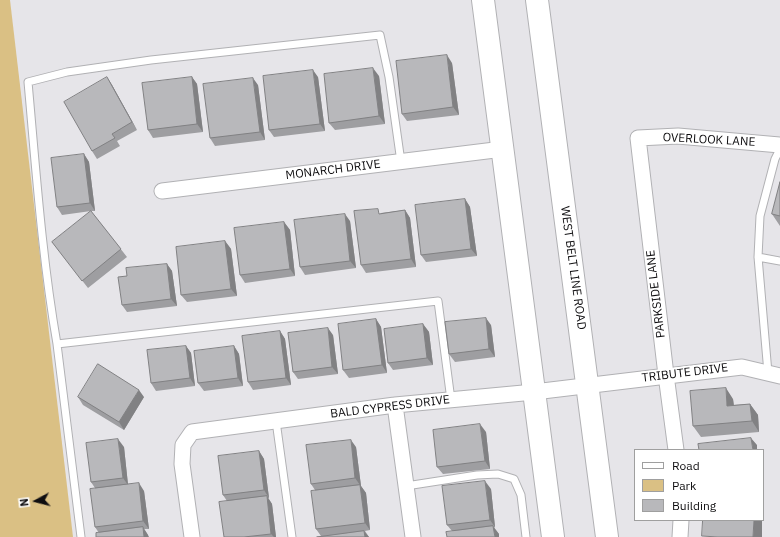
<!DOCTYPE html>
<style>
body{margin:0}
#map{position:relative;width:780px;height:537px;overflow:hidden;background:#e6e5e9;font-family:"IBM Plex Sans",sans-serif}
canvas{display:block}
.legend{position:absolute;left:634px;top:449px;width:130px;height:72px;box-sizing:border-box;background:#fff;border:1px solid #9f9f9f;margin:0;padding:5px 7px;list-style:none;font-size:12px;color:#0f0e10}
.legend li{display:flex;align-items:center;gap:8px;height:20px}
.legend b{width:20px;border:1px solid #9f9f9f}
.north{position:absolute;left:16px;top:481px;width:40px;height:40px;-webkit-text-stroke:3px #fff;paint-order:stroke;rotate:263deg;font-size:11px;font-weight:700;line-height:16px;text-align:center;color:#0f0e10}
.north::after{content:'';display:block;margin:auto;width:14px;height:18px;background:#0f0e10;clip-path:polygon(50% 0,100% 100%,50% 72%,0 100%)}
</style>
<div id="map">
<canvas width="780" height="537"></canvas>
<ul class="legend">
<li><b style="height:5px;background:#fff"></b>Road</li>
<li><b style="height:11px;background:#dac084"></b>Park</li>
<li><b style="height:11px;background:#b8b8bb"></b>Building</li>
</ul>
<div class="north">N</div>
</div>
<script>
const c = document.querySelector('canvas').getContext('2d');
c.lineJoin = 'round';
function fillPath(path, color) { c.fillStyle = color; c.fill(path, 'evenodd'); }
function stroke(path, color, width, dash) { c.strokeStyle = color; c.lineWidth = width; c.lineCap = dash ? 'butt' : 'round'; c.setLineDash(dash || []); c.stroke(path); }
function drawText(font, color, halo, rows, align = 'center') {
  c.font = font + ' "IBM Plex Sans",sans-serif'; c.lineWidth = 3.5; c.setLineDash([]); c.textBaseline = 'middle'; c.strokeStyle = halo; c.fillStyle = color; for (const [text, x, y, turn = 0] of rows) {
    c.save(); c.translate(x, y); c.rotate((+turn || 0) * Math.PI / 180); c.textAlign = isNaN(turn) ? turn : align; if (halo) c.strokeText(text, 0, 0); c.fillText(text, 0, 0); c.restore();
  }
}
fillPath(new Path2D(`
 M0,0H10L73,537H0Z`), '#dac084');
const service = new Path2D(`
 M758,257L780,261
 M57,344C42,258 36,170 28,82L67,72L151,60L380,35L389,77L401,162
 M768,373L758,257L760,216L775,159L780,149
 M276,421L292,537
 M406,486L477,475L498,474L514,479L521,495L526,537
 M81,537L57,344L438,301L451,400`);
const minor = new Path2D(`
 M162,191L503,149
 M395,405L413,537
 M676,450L666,375L638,138L678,136L780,145
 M192,537L182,464L183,445L192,432L395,405L534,392L742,367L780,376
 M680,537L681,520`);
const primary = new Path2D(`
 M483,0L553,537
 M537,0L607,537`);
stroke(service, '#b1b1b4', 9);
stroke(minor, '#b1b1b4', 17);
stroke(primary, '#b1b1b4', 24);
stroke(service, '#fff', 7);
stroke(minor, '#fff', 15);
stroke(primary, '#fff', 22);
fillPath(new Path2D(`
 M452,63L459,115L407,121L402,114Z
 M379,76L385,124L335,130L329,123Z
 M107,77L112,85L137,130L117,141L120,146L97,159L92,151Z
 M192,77L197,84L203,132L153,138L148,130Z
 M318,77L325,131L274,137L269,130Z
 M258,85L265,140L215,146L210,138Z
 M84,154L89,162L95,211H91L127,257L88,288L52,242L91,211L62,215L57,207Z
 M780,182V226L772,214Z
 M465,199L470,207L477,256L426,262L421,255Z
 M405,210L410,218L416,267L366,273L361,265L381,213Z
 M350,221L356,268L305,275L300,267Z
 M284,222L290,230L295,276L245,283L240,275Z
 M225,241L231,249L237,296L187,302L181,295Z
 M167,264L172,271L177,306L127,312L122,305L127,276Z
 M376,319L381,327L387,373L349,378L343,370Z
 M423,324L429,332L433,365L393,370L388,363Z
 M491,325L495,357L455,362L449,354Z
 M280,331L285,339L291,385L253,390L248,382Z
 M333,335L338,374L298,379L293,372Z
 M186,346L191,353L195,386L156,391L151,383Z
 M234,346L239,354L243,386L204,391L198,383Z
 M78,397H144L124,430L83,405Z
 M733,399L734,405L750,404L758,415L759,432L701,437L693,426Z
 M486,432L490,469L443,474L437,467Z
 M124,447L128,484L144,491L149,529H144L148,535L99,533L95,527V488L91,482Z
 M356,447L361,486L366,493L370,530L365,531L369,537H317L321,536L316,529L315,490L311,484Z
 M259,451L264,459L269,498H268L272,504L276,537H224L227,501L223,495Z
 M491,489L495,527L494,528L499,534L452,531L447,525Z`), '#9e9ea1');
fillPath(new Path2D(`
 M447,55L452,63L459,115L453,107Z
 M373,68L379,76L385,124L379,116Z
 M313,70L318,77L325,131L320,124Z
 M107,77L112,85L137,130L132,122Z
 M192,77L197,84L203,132L197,124Z
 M253,78L258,85L265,140L260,132Z
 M84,154L89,162L95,211L90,203Z
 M465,199L470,207L477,256L471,249Z
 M405,210L410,218L416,267L411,259Z
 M345,214L350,221L356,268L350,261Z
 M284,222L290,230L295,276L290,269Z
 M225,241L231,249L237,296L231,289Z
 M167,264L172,271L177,306L171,299Z
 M486,318L491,325L495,357L489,349Z
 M376,319L381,327L387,373L382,365Z
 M423,324L429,332L433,365L427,358Z
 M328,328L333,335L338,374L332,367Z
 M280,331L285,339L291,385L286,378Z
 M186,346L191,353L195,386L190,378Z
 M234,346L239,354L243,386L238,378Z
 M726,388L733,399L735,417L727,406Z
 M139,390L144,397L124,430L119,422Z
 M750,404L758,415L759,432L752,421Z
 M480,424L486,432L490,469L485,461Z
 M751,438L757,445V450H753Z
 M118,439L124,447L128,485L123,478Z
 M351,440L356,447L361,486L366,493L370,530L365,523L360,485L355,478Z
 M259,451L264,459L269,498L264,490Z
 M485,481L491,489L495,527L490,520Z
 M139,483L144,491L149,529L143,521Z
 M267,496L272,504L276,537H274L271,534Z
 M754,520H762V537H753Z
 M493,526L499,534V537H495Z
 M143,527L148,535L149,537H144Z
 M364,531L369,537H365Z`), '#818183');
const building = new Path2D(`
 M447,55L453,107L402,114L396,61Z
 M373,68L379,116L329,123L324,74Z
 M313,70L320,124L269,130L263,76Z
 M107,77L132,122L112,134L115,138L92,151L64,102Z
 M192,77L197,124L148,130L142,83Z
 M253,78L260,132L210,138L203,84Z
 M84,154L90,203L57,207L51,158Z
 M780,182V216L772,214Z
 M465,199L471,249L421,255L415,205Z
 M378,209L379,214L405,210L411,259L361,265L354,211Z
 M91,211L121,249L82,281L52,242Z
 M345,214L350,261L300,267L294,220Z
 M284,222L290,269L240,275L234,228Z
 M225,241L231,289L181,295L176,247Z
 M167,264L171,299L122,305L118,277L127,276L126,268Z
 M486,318L489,349L449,354L445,322Z
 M376,319L382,365L343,370L338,324Z
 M423,324L427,358L388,363L384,329Z
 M328,328L332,367L293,372L288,333Z
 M280,331L286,378L248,382L242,336Z
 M186,346L190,378L151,383L147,350Z
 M234,346L238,378L198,383L194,351Z
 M98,364L139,390L119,422L78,397Z
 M726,388L727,406L750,404L752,421L693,426L690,391Z
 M480,424L485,461L437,467L433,430Z
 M751,438L753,450H699L698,444Z
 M118,439L123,478L91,482L86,443Z
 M351,440L355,478L311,484L306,445Z
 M259,451L264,490L223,495L218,456Z
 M485,481L490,520L447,525L442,486Z
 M139,483L143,521L95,527L90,489Z
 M360,485L365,523L316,529L311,491Z
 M267,496L271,534L244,537H224L219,502Z
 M703,520H754L753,537H718L702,536Z
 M493,526L495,537H447L446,532Z
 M143,527L144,537H96V533Z
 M364,531L365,537H317Z`);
fillPath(building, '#b8b8bb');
stroke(building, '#818183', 1);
drawText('12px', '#0f0e10', '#fff', [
 ["OVERLOOK LANE",709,140,3],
 ["MONARCH DRIVE",333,170,-7],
 ["WEST BELT LINE ROAD",573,268,82],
 ["PARKSIDE LANE",656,294,-97],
 ["TRIBUTE DRIVE",685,373,-7],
 ["BALD CYPRESS DRIVE",390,407,-7]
]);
</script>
